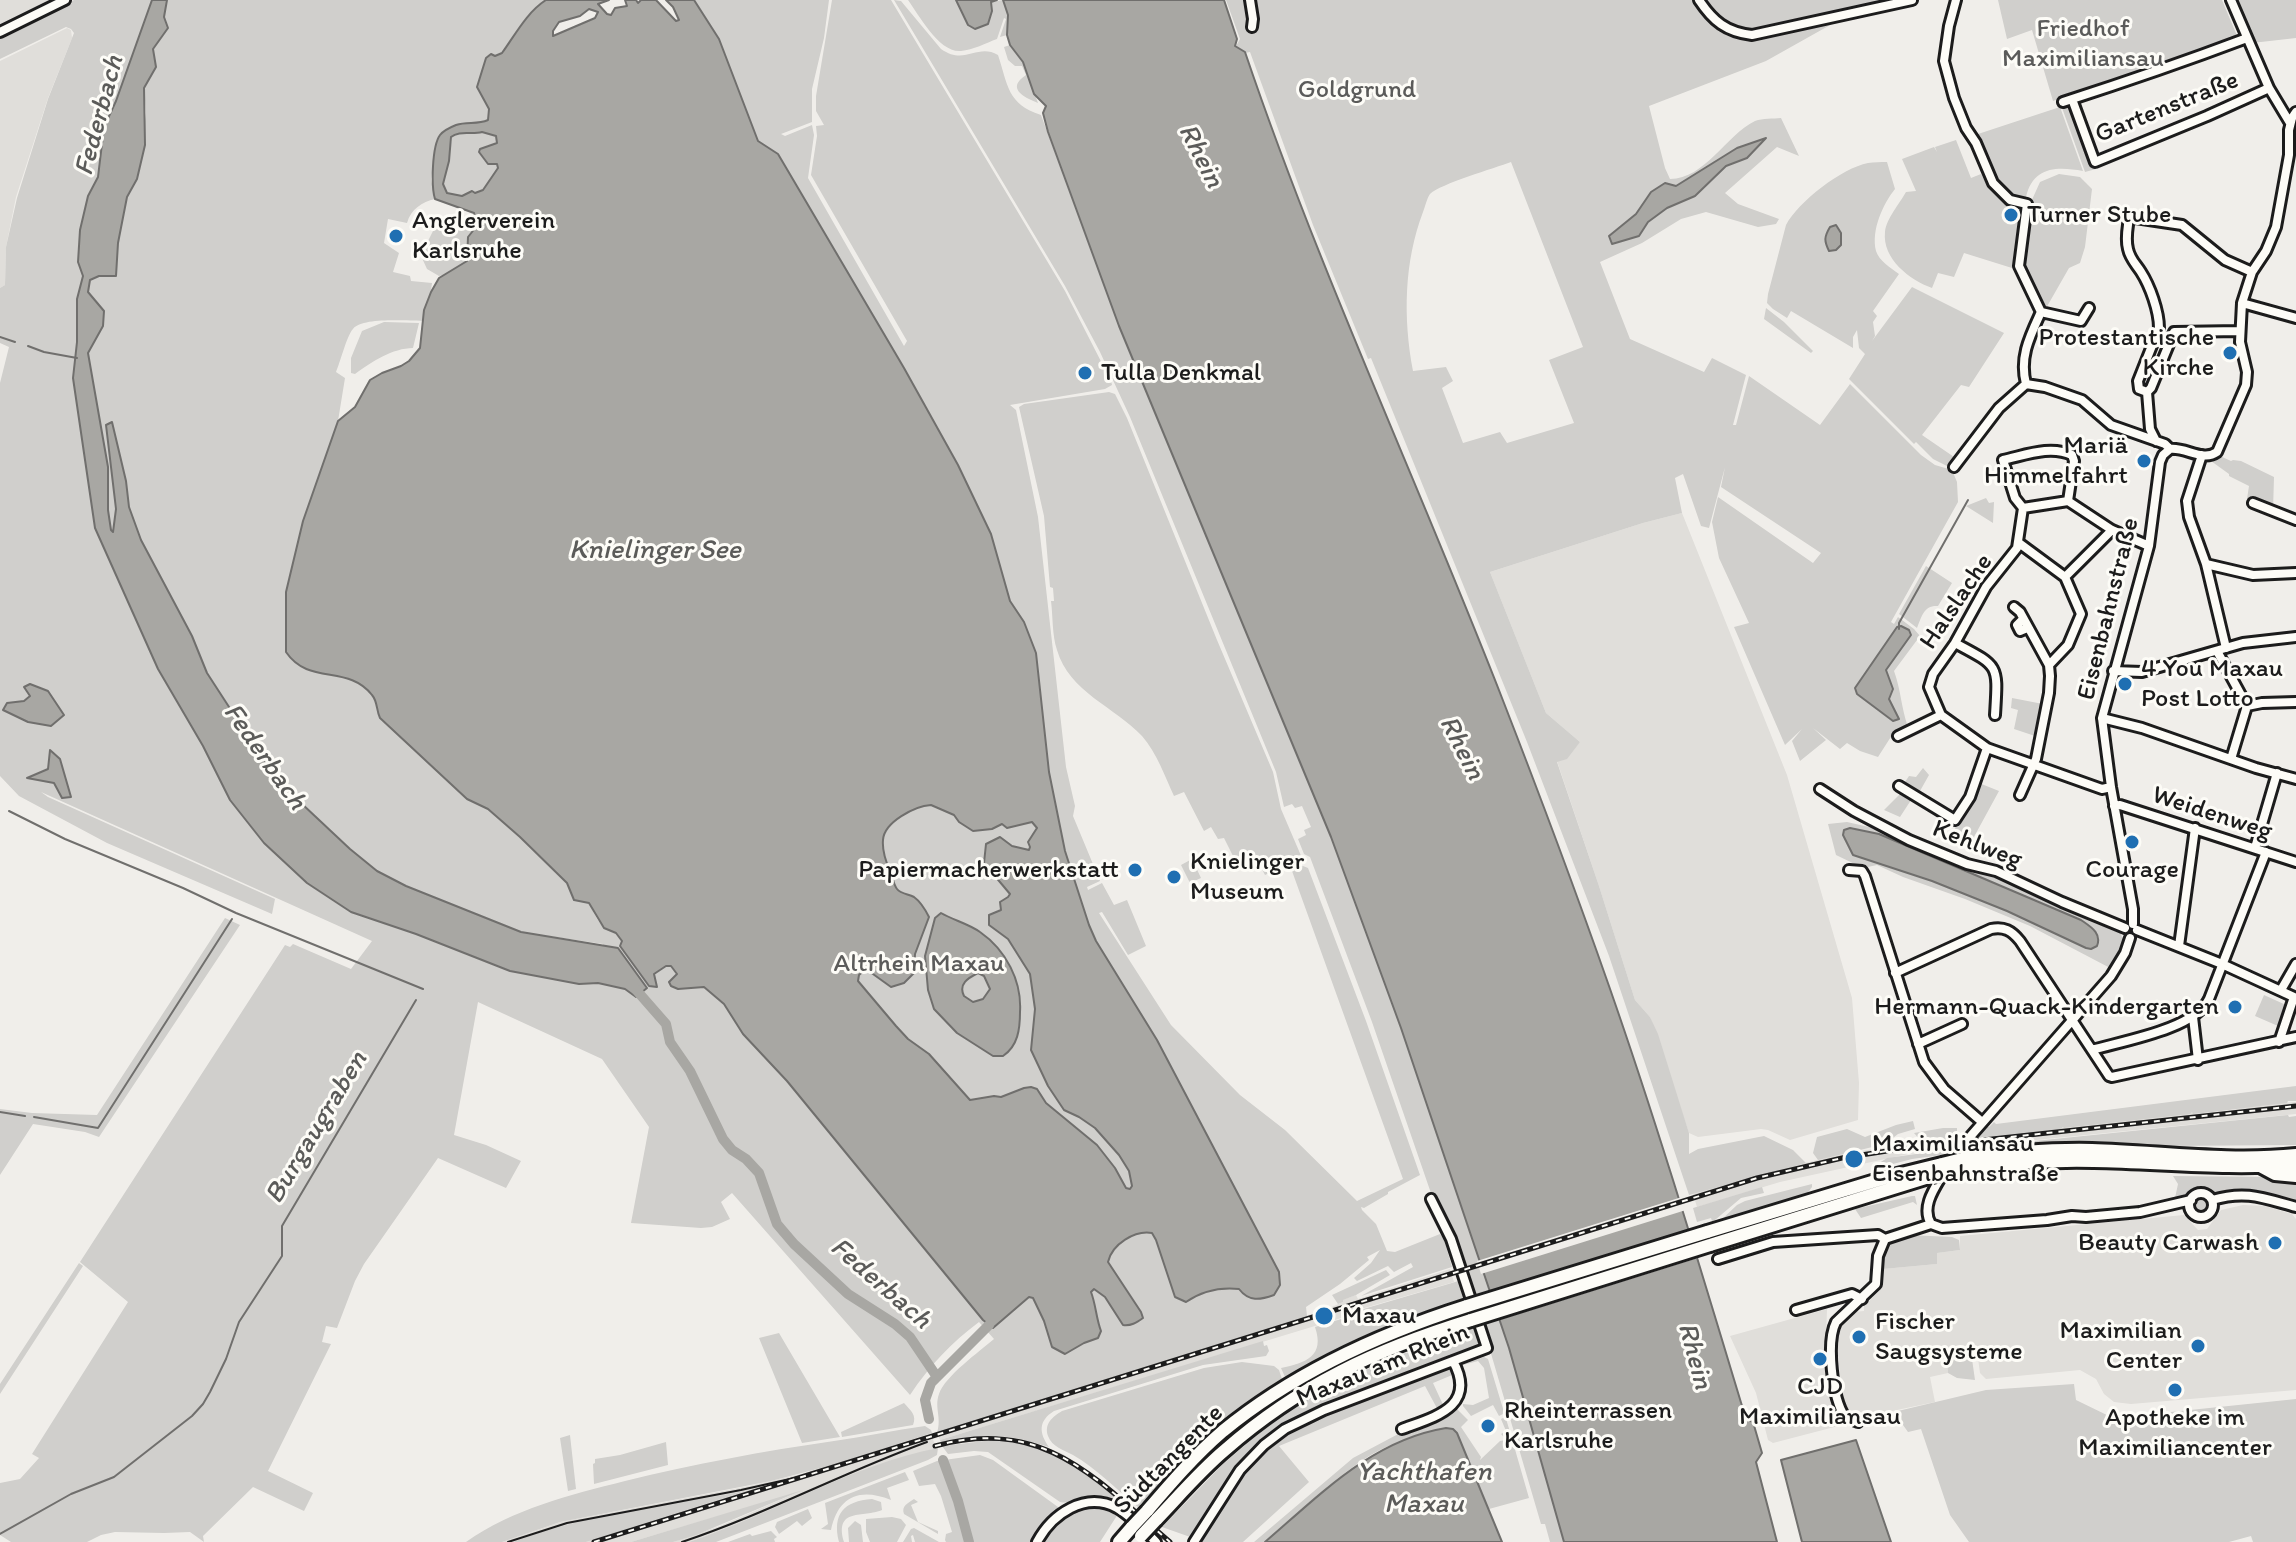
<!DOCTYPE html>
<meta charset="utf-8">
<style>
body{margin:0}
canvas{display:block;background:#f0eeea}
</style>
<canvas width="2296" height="1542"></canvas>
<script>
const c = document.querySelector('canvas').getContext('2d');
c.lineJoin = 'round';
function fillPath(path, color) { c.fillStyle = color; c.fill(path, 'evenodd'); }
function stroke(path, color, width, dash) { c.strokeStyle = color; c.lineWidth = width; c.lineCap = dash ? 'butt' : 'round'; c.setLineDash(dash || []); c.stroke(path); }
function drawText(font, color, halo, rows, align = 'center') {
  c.font = font + ' Itim,sans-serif'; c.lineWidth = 6; c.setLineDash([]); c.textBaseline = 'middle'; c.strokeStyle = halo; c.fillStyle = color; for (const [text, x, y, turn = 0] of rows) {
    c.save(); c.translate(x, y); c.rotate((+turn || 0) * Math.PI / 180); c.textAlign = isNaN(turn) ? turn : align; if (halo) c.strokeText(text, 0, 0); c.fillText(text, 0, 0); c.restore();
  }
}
fillPath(new Path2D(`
 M0,0H59L0,30Z
 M67,28L71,30L72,38L48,98L16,197L6,247L5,285L0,288V61Z
 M1682,513L1787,775L1852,998L1859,1083L1858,1120L1790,1140L1768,1130L1761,1129L1698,1137L1689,1133L1650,1017L1635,1000L1599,886L1557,761L1580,742L1546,713L1490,572L1643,523Z
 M2296,1102V1114L1986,1145V1137L1996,1134L2060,1129L2064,1127L2065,1128L2193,1112V1114L2228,1111L2259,1104Z
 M1932,1140L1946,1141L1947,1150L1908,1154L1780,1182L1697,1207L1693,1194L1756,1175L1842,1154Z
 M2243,1205L2265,1206L2292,1214L2296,1219V1390L2131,1404L2114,1402L2104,1394L2096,1379L2080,1370L1986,1379L1980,1373L1977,1351L1946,1355L1948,1373L1930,1377L1935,1402L1859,1418L1845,1409L1843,1405L1836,1334L1838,1326L1853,1312L1864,1311V1306L1880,1290L1882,1284L1883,1269L1937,1264L1936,1253L1960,1250V1236L2184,1215L2198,1230L2207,1229L2221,1210Z
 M1450,1269L1454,1282L1361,1309V1312L940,1440L937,1433L1140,1367L1291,1321L1327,1309L1343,1302L1342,1300L1356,1295L1358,1299Z
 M1827,1309L1826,1338L1830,1384L1835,1408L1842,1425L1773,1443L1768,1440L1756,1393L1730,1336Z
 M931,1434L936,1448L850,1476L751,1520L689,1542H673L720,1526L796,1493L631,1542H586L738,1493L594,1519L555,1528L513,1542H502L560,1522L749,1486L801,1474Z
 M979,1436L1026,1440L1063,1454L1090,1472L1171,1542H1166L1083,1471L1055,1454L1006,1441L981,1440L942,1446L941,1443Z`), '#e0deda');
fillPath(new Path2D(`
 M74,0H152L116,101L104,127L98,177L88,196L78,262L83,276L77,299V342L73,378L95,528L158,669L203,746L230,800L416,934L510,971L579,984H601L603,944L521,932L406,886L377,871L350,849L285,788L255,747L207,673L192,636L141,540L129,507L126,481L112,422L106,425L116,509L113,533L111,530L108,510V467L88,353L103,326L88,292L90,280L99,276L116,275L118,243L127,197L137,179L146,113L144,88L156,67L152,49L168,28L163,17L167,0H546C527,12 515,35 502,53L495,56L482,94L489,110L488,120L481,123H460L438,137L431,179L435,199C422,202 411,209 407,223L388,219L384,243L399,253L393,272L410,276L411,281L432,283C431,296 424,307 423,321C408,321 362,317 353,329C347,335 340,363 336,372L345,378L338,421L303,521L286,592V652L340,676C353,678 368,685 375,698C378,705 376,711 380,718L467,799L488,809L520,837L567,883L574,900L589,903C596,917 600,929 616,933L622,941L1024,622L1010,601L991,534L958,465L904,368L778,154L758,141L706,21L694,0H829L824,38L812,89V122L781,134L785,136L812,125L814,135L808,178L904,346L907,341L811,175L817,136L816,126L824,125L816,111V96L832,0H891L1065,291L1111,381L1112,385L1105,389L1010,405L1016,410L1038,517L1066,767L1075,806L1073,816L1100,881L1087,887L1088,890L1102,883L1114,905L1127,900L1146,946L1128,955L1102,912L1099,913L1171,1025L1240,1095L1285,1130L1357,1201L1403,1179L1292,871L1303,866L1308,868L1366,1021L1420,1175L1388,1192V1194L1364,1208L1361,1207L1362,1210L1376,1224L1387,1251L1395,1252L1440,1234L1444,1239L1452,1267L1361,1296L1413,1267L1411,1263L1394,1272L1388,1266L1357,1281L1354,1278L1371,1263L1380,1250L1367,1257L1369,1260L1340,1284L1306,1307L1307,1316L937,1433C942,1417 934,1408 939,1394C945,1376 979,1352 994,1339L979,1322C951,1343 930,1365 910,1395L732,1193L721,1202L730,1219L712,1227L701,1228L631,1223L649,1127L602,1059L478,1002L454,1135L486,1145L521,1161L506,1188L438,1158L364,1264L355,1281L337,1328L326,1326L322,1342L331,1344L268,1471L313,1493L304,1511L253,1487L203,1536L204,1542L190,1532L164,1533L115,1532L101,1535L87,1542H11L0,1535V1483L20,1479L39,1458L32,1454L128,1302L80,1262L285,945L290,947L293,944L351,969L372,941L41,792L48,797L275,899L272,914L107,843L19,796L0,776V383L9,347L0,343V288L5,285L6,247L17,198L48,99L74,33L71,29L66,27L0,59V37ZM31,696L55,704L64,715L7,703L24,701ZM51,751L64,778L70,797L54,783L28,777L48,769Z
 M894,0L901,1L941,49C965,66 977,43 998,55C1008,85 1007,104 1041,115L1119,326L1331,837L1401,1028L1507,1342L1564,1542H1550L1545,1524H1541L1470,1282L1453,1235L1433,1199L1372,1022L1310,857L1304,854L1298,839L1306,835L1304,830L1311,827L1302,806L1295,808L1292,804L1284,807L1276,772L1130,417L1100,352L1065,286Z
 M908,0H956L968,25L992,11L991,2L1003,0L1008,15L1007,35L1000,37L1006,19L1004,18L997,39C986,43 973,50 961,51C939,53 919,15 908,0Z
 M1226,0H1896L1864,6L1766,61L1649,106L1665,168L1670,179C1705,179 1726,135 1755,121C1763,118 1773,119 1781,118L1799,156L1777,147L1725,193L1738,204L1779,219L1776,224L1758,227L1706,212L1681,219L1642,243L1600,262L1630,339L1704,372L1712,358L1746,375L1733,425H1736L1749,376L1820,425L1850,384L1921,455L1935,465L1952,470L1957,482L1958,502L1891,622L1894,624L1898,617L1914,629L1920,636L1894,671C1901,690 1901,707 1908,727L1894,732L1878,757L1860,751L1847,743L1840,749L1813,728L1826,740L1800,761L1792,741L1802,729L1785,745L1734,627L1749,623L1719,558L1712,522L1718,497L1813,563L1821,553L1721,487L1725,467L1709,528L1701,526L1683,474L1675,478L1682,513L1643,523L1490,572L1546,713L1580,742L1567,759L1557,762L1599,886L1635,1000L1650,1017L1658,1034L1689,1133V1154L1698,1149L1764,1136L1793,1150L1806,1163L1689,1195L1609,956L1527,742L1371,358L1368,359L1313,225L1250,52L1245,53L1235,48L1240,39ZM1511,162L1583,347L1549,360L1574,423L1507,443L1500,432L1463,443L1442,388L1453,381L1446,367L1413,371C1403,318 1404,262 1423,212C1425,207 1427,198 1430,194C1440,184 1495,168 1511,162Z
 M1998,0H2222L2238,38L2073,94L2071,92L2067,96L2053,101L2032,30L2007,39Z
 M2236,0H2296V38L2252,43Z
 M1010,45L1023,62L1038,103C1023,97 1006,88 1026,75L1022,66H1015L1008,60L1004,47Z
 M2071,101L2096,169L2085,172L2061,105Z
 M2060,107L2083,171C2056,166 2033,167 2026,197H2011L1997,185L1975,135Z
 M482,132L496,135L497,143L486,146L479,152L485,161L498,164V168L483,190L475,193L472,191L462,196L447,193L443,184L449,161L452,136C461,131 472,135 482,132Z
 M1956,140L1971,178L1981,174C1992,194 1997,201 2021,205L2012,268L1964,253L1954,277L1938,273L1932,288C1910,280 1882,259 1885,232C1886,219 1900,203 1906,192L1916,191L1902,159L1934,147L1937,152L1935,147Z
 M1887,162L1895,189C1883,204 1871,230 1876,251C1879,261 1891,268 1899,274L1873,311L1877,316L1873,322L1875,336L1872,341L1912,287L2004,333L1969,387L1961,385L1922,435L1957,459L1951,468L1933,459L1916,442L1914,444L1849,379L1865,354L1859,348L1857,330L1853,337V348L1791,311L1787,318L1773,309L1767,303L1768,294L1786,225C1798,202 1842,168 1868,163C1874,162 1881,162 1887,162Z
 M2059,174L2080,177L2092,189L2085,247L2080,263L2069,268L2045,310L2043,309L2022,269L2031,202L2040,182Z
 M454,220L469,225L473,229L467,243V261L443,275L439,276L427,269L422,258L424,249L433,231L439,225Z
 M1766,308L1784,322L1813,351L1811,353L1764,319Z
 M384,322L419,323L413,348C393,348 371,362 355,374L351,373V358L362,331Z
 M1109,392L1115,394L1127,418L1217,640L1273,772L1281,809L1302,858L1265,875L1255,856L1237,864L1224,838L1218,839L1211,827L1204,831L1184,792L1174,796C1165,777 1157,753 1142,736C1115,707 1069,692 1057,650C1052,635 1053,617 1051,601H1054L1053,588L1050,587L1044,516L1019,407L1024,404Z
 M2220,456L2231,461L2233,460L2241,461L2274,477L2273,511L2247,499L2249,486L2229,476V474L2211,461Z
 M1986,498L1989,503L1994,502L1993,523L1966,506Z
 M1926,566L1952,583L1938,606C1924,605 1922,616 1917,628L1899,614Z
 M2012,698L2043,704L2038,737L2014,729L2018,710L2011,708Z
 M1923,768L1929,775L1920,791L1905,782L1909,776L1916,777Z
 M1979,783L1999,791L1969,846L1951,835L1974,796Z
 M1902,792L1913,797L1900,817L1884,810Z
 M1847,822L1869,827L1871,823L1910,844L1985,873L1988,872L2119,928L2122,937L2126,940L2117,963L2112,969L2030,926L1965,899L1903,877L1877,865L1863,868L1836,855L1828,824Z
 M1192,859L1201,878L1190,883L1181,865Z
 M225,918L240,925L99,1137L85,1132L33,1124L0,1175V1109L32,1113L97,1115Z
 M2264,995L2286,1005L2278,1026L2255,1016Z
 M2296,1086V1101H2288L2287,1103C2255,1106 2226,1111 2193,1114L2192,1112L2190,1114L2064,1128L2063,1127L2061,1129L1976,1138L1986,1127H1989L1994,1122L1996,1124Z
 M2288,1115L2289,1117L2296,1116V1145L2164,1146L2101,1142L2063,1143L2025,1145L1966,1152L1969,1148L1986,1146Z
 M1913,1121L1915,1129L1898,1134L1885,1144L1818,1160L1813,1153L1817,1137L1847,1129L1865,1137L1896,1125Z
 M1943,1128H1957V1139L1921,1141L1914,1133Z
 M1953,1149L1949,1154L1912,1159L1889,1165L1873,1172V1167L1887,1158Z
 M2173,1176L2277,1177L2296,1181V1203L2264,1193L2237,1192L2214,1196L2200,1191L2181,1201L2180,1197L2175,1198L2178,1184Z
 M1812,1184V1187L1806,1195L1719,1222L1737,1205L1745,1201Z
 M1762,1187L1764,1193L1741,1198L1715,1220L1712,1221L1711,1218L1697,1222L1693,1208Z
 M2192 1205a9 9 0 1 1 18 0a9 9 0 1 1-18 0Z
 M1912,1196H1915L1917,1205L1913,1202L1861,1218L1855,1209Z
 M1908,1235L1952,1237L1959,1240L1960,1250L1937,1253V1264L1883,1269C1884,1246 1886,1241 1908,1235Z
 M79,1263L83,1266L0,1394V1384Z
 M1386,1270L1390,1275L1356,1295L1343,1300V1302L1338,1304L1332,1295Z
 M1462,1280L1467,1298L1464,1300C1400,1317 1342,1343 1285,1377L1281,1368C1306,1363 1325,1356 1315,1327L1361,1313L1360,1310Z
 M1477,1326L1483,1342L1476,1350L1348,1398L1265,1440L1193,1538L1162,1527L1222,1465L1259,1433L1300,1403L1332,1384L1405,1353L1425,1351L1456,1333Z
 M779,1333L840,1437L802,1443L759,1338Z
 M1263,1341L1264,1346L1267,1345L1269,1351L1266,1356L1203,1365L1054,1411C1038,1421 1039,1433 1049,1447C1041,1445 1033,1442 1024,1440C996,1433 968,1437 941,1443L940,1440Z
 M1971,1352L1975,1380L1957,1378L1948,1373L1946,1355Z
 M1351,1357L1298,1389L1152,1516L1151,1515C1161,1501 1173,1490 1185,1478C1233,1428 1288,1388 1351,1357Z
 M1484,1357L1488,1359L1510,1432L1507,1436L1504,1437L1501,1434L1506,1431L1501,1419L1505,1417L1503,1414L1499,1416L1493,1405L1471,1416L1463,1406V1404L1473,1405L1489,1398L1484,1368L1478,1361L1459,1366Z
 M1242,1362L1274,1366L1279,1370L1282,1379L1241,1409L1205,1440L1138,1507C1117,1490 1096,1468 1073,1455C1064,1450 1052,1447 1048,1436C1044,1424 1052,1417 1062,1411L1204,1368Z
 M1451,1366L1457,1373L1433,1383L1445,1409L1439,1412L1425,1386L1279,1446L1309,1482L1243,1542H1197L1236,1481L1255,1457L1288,1430Z
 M2074,1384L2076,1400L2113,1418L2296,1399V1542H2253L2251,1536L2229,1542H1969L1950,1515L1921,1429L1908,1432L1898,1418V1411L1986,1390Z
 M904,1403C911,1411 917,1415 913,1425L842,1437L841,1432Z
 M1456,1408L1468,1420L1461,1427L1481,1457L1480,1460L1500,1441L1512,1439L1529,1498L1489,1509L1457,1434C1437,1437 1415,1439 1395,1444C1356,1455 1297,1515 1265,1542H1254L1353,1458L1402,1432L1442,1419Z
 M925,1426L931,1430L932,1433L836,1464L771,1481L560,1522L502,1542H466C513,1509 569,1495 625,1481C694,1464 764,1451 834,1441C864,1437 894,1430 925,1426Z
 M570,1435L576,1489L568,1491L560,1438Z
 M993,1440C1058,1446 1086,1473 1134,1513L1132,1515C1118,1505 1105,1497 1087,1499C1076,1500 1070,1504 1060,1502L988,1452L974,1451L948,1454L942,1446Z
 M666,1442L668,1465L594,1484L593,1464L595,1463V1459L620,1455Z
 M938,1448L937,1455L928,1460L716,1542H689C773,1514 851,1465 938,1448Z
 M980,1455L993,1460L1058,1507L1057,1512L1033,1542H946L945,1540L946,1534L952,1532L941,1496L935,1484L919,1486L913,1471L937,1461Z
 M905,1472L909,1480L887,1488L891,1500C859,1487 838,1497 831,1530L821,1529L828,1524L825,1503Z
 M803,1490L696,1535L673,1542H631Z
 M746,1491L586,1542H513C585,1514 671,1505 746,1491Z
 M872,1499L881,1502L882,1510C864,1518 834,1507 844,1542H839C832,1514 844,1501 872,1499Z
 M914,1499L918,1502L911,1505L918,1522L938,1531V1534L904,1514C901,1506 908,1503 914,1499Z
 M1095,1506L1110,1509L1118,1514L1100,1542H1042C1055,1521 1070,1509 1095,1506Z
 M808,1509L812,1518L802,1526L797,1521L779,1534L775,1527L777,1522Z
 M892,1517L901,1519L906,1525L897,1542H870L866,1532V1519Z
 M855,1521L861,1525L863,1542H849L848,1528Z
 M914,1528L939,1542H915L913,1535L911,1536L912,1542H903L911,1529Z
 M771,1531L777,1537L774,1539L775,1542H728L750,1534L752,1536Z`), '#d0cfcc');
const water = new Path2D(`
 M152,0H167L164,17L168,28L153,49L156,67L144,88L145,145L137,179L127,197L118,243L116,276H99L90,280L88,292L104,311L103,326L88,353L108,467V510L111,530L113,532L116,509L106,425L112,422L126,481L129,507L141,540L192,636L207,673L255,747L285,788L350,849L377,871L406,886L521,932L618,948L647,988L636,997L625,989L598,983L579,984L510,971L416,934L351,912L307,883L264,843L230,800L203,746L158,669L95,528L73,378L77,342V299L83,276L78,262L80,230L88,196L98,177L104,127L116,101Z
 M546,0H609L598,4L607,14L611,15L615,8L627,6L625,0H636L638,3L641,0H656L676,21L679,20L673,7L666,0H694L719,39L758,141L778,154L904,368L958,465L991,534L1010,601L1024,622L1036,653L1049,772L1065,851L1089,925L1096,941L1157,1040L1279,1272L1280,1285L1274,1295C1260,1300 1249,1302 1239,1289C1220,1287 1202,1291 1186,1302L1175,1297L1156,1240L1152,1233C1135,1230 1112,1244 1108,1262L1141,1312L1143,1318C1136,1323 1131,1326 1123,1325L1105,1297L1094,1289L1091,1292C1096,1305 1096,1318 1101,1331L1098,1338L1084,1343L1065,1354L1052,1347L1044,1321L1033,1298L1029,1297L993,1328L983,1320L787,1081L743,1034L724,1004L704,987L678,989L671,986L669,982L677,974L671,966H666L654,974L657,987L649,986L620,946L622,941L616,933L604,928L589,903L574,900L567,883L520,837L488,809L467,799L380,718C376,710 378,702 372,695C348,664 309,686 286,652V592L303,521L338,421L355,407L370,380L382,373L401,366L409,361L420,348L424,310L431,292L439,278L467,261L468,237L476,227L474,213L435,199C431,186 432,146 440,135C444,130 451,127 456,125C467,121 477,125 488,120L489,109L477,87L486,58L491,54L495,56L502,53C515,35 527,12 546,0ZM589,9L598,12L595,18L553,36V31L559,22L580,16ZM482,132L496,136L497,143L480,149L479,152L488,164H497L498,168L483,190L475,193L472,191L462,196L447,193L443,184L449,161L451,137C459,130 472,135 482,132ZM931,805L954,815L959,822L973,831L992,829L1002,824L1007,828L1032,822L1037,828L1028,842L1030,847L1029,850L1012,846L1000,837L986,844L984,863L1010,894L1008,897L1000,902L1001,910L989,915V925L1008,939L1030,974L1035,1009L1031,1050L1048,1086L1064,1110L1079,1117L1095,1128L1119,1155L1129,1171L1132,1186L1130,1189L1126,1188L1115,1168L1097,1145L1046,1103L1037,1089L1031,1087L1024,1088L1001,1097L994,1096L970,1100L929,1054L908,1039L896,1026L858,981L859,975L866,969L891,987L904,983L914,973L915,954L929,917C925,909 921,902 914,897C908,894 901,894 897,889C893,884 893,877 890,871C886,862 882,851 883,840C884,822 915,806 931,805Z
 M956,0H997L991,2L992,11L988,24L975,29L968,25Z
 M1003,0H1224L1237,39L1235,46L1245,52C1319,271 1418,482 1502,698C1539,793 1575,889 1609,986C1659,1129 1702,1274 1746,1419L1753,1422L1762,1453L1756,1462L1777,1542H1564L1509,1348L1401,1028L1331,837L1119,326L1048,132L1043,113L1046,106L1034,94L1023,62L1010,45L1007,35L1008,15Z
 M1766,138L1747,158L1726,166L1695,196L1667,208L1648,222L1639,236L1612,244L1609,236L1636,214L1651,192L1665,183L1676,186L1737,148Z
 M1836,225L1841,233V245L1836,250L1829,251C1824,241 1824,237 1830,227Z
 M1901,626L1909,630L1911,635L1886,670L1893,689L1889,699L1899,719L1893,721L1857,694L1855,688L1897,627Z
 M30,684L48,691L64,715L51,726L28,722L3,710L7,703L24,701L30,696L24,687Z
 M50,750L60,759L71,797L62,798L54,783L27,778L48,769Z
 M1850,828L1879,834L2081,920C2091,927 2102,933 2097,946L2091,949L2086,948L2007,911L1932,881L1853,855L1843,835L1844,830Z
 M941,913C953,920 969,924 980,932C1006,950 1022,981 1020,1012C1020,1029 1018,1046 1003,1056H993L957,1033L934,1009L928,990L925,956L935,918ZM978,973L984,976L990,989L983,999L973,1002L964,996C958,984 968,978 978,973Z
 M1446,1428L1453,1429L1457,1433L1502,1542H1265C1320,1495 1372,1440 1446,1428Z
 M1856,1440L1891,1542H1802L1781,1460Z`);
fillPath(water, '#a8a7a3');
stroke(water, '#706f6d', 2);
fillPath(new Path2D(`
 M1682,1197L1686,1210L1481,1274L1477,1261Z
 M1692,1229L1701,1257L1496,1321L1487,1293Z`), '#f0eeea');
stroke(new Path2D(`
 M0,337L15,342
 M28,346L44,352L77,358
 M1899,629V623L1968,500
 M9,811L65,839L183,888L236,913L423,989
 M0,1112L25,1116
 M34,1117L98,1128L232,919
 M0,1534L71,1494L114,1477L192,1416L203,1404L210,1392L226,1359L239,1322L282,1256V1226L416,1000`), '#706f6d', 2);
stroke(new Path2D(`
 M631,984L666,1024L670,1042L690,1071L723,1139L732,1150L746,1159L759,1173L777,1224L794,1244L848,1294L895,1324L910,1337L937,1377
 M929,1419L925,1400L931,1383L989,1325
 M943,1460L958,1501L969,1542`), '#a8a7a3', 10);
const minor = new Path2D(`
 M1250,0L1253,19L1252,27
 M1699,0C1713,21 1726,32 1752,35L1912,0
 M1956,0L1949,26L1944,61L1954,98L1966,128L1976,143L1993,183L2010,200L2027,204L2019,266L2041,312
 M2231,0L2269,88L2290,123
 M0,32L65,0
 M2072,99L2095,162L2207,116L2269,88
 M2063,102C2125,82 2186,61 2247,38
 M2242,303L2296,318
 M2041,312L2081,321L2089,308
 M2026,384C2019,357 2030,336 2041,312
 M2147,392L2139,389L2138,381L2159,328C2159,311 2150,286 2141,272C2136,264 2130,259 2128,249C2125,238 2128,227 2129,217L2182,225L2225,260L2252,272
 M2156,441L2150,429L2147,392L2151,388L2174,332L2240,331
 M2170,449C2186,447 2203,462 2217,452L2246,385L2247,372L2240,342L2242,303L2252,272L2266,251L2276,227L2289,155V130L2292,118L2296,112
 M2202,455L2187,501L2189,517L2206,564L2253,575L2296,573
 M1954,467L1999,408L2026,384L2045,387L2082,400L2111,425L2165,444L2170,449
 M2253,503L2296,520
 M2023,508L2017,548L1986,587L1955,643L1933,674L1929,687L1941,715L1987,748L2102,789L2111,787
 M2023,508L2015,498L2003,460C2026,455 2050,445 2072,455L2074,461L2068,501
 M2023,508L2068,501L2112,530L2149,546
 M2019,543L2065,577L2081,614L2068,645L2049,665
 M2206,564L2226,648
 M2065,577L2112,530
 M2014,607L2020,612L2049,665L2050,676L2049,693L2036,759L2020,795
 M2023,619L2017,625L2020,631L2027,628
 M1955,643C2000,667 1998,664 1995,715
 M2217,651L2247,706
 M2113,671L2142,672L2243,643L2296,637
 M2247,706L2262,703L2296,702
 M2102,718L2142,728L2256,768L2296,779
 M1898,736L1941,715
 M2231,759L2247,706
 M1899,786L1955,820L1970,797L1987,748
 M1820,789L1854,811L1909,840L1967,864L1996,871L2062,902L2125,928
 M2114,806L2120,805L2296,862
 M2255,848L2277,773
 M1849,870L1862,871L1865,876L1924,1062L1944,1089L1982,1122
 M2133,924V909L2111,787L2102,718L2149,546L2160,462L2163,455L2170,449
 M2137,930L2222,964L2296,998
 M2179,946L2195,828
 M1895,973L1991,929C2004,926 2012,931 2020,941L2109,1076L2112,1077L2296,1037
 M2281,990L2296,964
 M2193,1017L2198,1060
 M2279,1042L2294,997
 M1918,1044L1962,1024
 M2092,1050C2123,1041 2195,1029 2209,999L2266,852
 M1951,1163L1969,1138L2111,976L2125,953L2130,938
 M2189 1205a12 12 0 1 1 24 0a12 12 0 1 1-24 0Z
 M2212,1200C2246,1190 2263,1198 2296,1207
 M1931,1224C1921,1207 1934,1189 1943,1174
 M1718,1259L1773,1242L1878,1235L1885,1239L1931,1224L1942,1228L2047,1220L2072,1216L2086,1217L2140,1212L2191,1200
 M1796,1310L1852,1294L1862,1299
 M1858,1422L1845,1417C1832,1398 1826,1342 1836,1322L1876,1284L1878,1256L1885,1239
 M1402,1429C1434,1417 1478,1407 1453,1361
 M1037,1542C1052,1514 1085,1491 1117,1508C1131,1516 1145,1531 1156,1542
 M1194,1542L1240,1470L1264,1445L1285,1429L1324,1410L1487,1348L1451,1239L1431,1199`);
const highway = new Path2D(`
 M1962,1159C2005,1153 2048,1149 2092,1150C2160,1152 2228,1162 2296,1155
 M2262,1167L2275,1174L2296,1176
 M1954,1171C2000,1163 2047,1160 2094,1161C2161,1162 2229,1170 2296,1164
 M1707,1232L1885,1178L1942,1164
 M1710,1245L1932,1176
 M1147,1511C1171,1483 1195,1455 1223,1431C1295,1372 1379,1334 1467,1306
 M1156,1520C1179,1496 1200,1471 1225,1450C1299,1385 1377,1349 1471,1320
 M1119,1542L1132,1527`);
stroke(minor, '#1c1c1c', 14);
stroke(highway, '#1c1c1c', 18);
stroke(minor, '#fdfcf7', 8);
stroke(highway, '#fdfcf7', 12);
stroke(new Path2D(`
 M508,1542L567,1523L741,1490L812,1474
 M682,1542C766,1514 844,1472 927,1442`), '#1c1c1c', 2);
const rail = new Path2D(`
 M935,1446C1043,1416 1095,1478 1170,1542
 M594,1542L1757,1178L1842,1158L1900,1149L2296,1106`);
stroke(rail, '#1c1c1c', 5);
stroke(rail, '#fdfcf7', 2, [6]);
const highwayBridge = new Path2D(`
 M1942,1164L1962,1159
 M1932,1176L1954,1171
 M1467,1306L1707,1232
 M1471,1320L1710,1245
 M1132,1527L1147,1511
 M1141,1536L1156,1520`);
stroke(highwayBridge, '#1c1c1c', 18, []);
stroke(highwayBridge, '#fdfcf7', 12);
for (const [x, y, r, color] of [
 [2011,215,8,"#1f6fb2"],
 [396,236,8,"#1f6fb2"],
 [2230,353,8,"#1f6fb2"],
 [1085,373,8,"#1f6fb2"],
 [2144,461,8,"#1f6fb2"],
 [2125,684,8,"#1f6fb2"],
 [2132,842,8,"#1f6fb2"],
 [1135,870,8,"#1f6fb2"],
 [1174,877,8,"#1f6fb2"],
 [2235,1007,8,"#1f6fb2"],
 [1854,1159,10,"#1f6fb2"],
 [2275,1243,8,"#1f6fb2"],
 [1324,1316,10,"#1f6fb2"],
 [1859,1337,8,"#1f6fb2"],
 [2198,1346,8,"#1f6fb2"],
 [1820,1359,8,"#1f6fb2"],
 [2175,1390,8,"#1f6fb2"],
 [1488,1426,8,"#1f6fb2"]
]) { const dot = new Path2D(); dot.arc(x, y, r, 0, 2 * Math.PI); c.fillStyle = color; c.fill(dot); stroke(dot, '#fdfcf7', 3); }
drawText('26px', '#5b5b5a', '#fdfcf7', [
 ["Friedhof",2083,29],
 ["Maximiliansau",2083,59],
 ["Goldgrund",1357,90],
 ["Altrhein Maxau",919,964]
]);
drawText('26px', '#1c1c1c', '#fdfcf7', [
 ["Gartenstraße",2167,108,-22],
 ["Halslache",1957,602,-56],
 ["Eisenbahnstraße",2109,609,-76],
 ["Weidenweg",2212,814,18],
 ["Kehlweg",1977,845,21],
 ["Maxau am Rhein",1383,1366,-22],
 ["Südtangente",1169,1460,-45]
]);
drawText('26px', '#1c1c1c', '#fdfcf7', [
 ["Turner Stube",2027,215],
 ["Anglerverein",412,221],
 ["Karlsruhe",412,251],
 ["Protestantische",2214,338,"right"],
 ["Kirche",2214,368,"right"],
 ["Tulla Denkmal",1101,373],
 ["Mariä",2128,446,"right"],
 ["Himmelfahrt",2128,476,"right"],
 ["4 You Maxau",2141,669],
 ["Post Lotto",2141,699],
 ["Knielinger",1190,862],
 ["Museum",1190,892],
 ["Papiermacherwerkstatt",1119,870,"right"],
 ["Courage",2132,870,"center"],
 ["Hermann-Quack-Kindergarten",2219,1007,"right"],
 ["Maximiliansau",1872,1144],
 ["Eisenbahnstraße",1872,1174],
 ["Beauty Carwash",2259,1243,"right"],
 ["Maxau",1342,1316],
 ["Fischer",1875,1322],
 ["Saugsysteme",1875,1352],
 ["Maximilian",2182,1331,"right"],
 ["Center",2182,1361,"right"],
 ["CJD",1820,1387,"center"],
 ["Maximiliansau",1820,1417,"center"],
 ["Rheinterrassen",1504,1411],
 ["Karlsruhe",1504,1441],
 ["Apotheke im",2175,1418,"center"],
 ["Maximiliancenter",2175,1448,"center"]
], 'left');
drawText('italic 28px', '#5b5b59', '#fdfcf7', [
 ["Federbach",100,116,-75],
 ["Rhein",1200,156,63],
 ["Knielinger See",655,551],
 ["Rhein",1461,748,63],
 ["Federbach",264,757,55],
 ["Burgaugraben",317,1128,-59],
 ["Federbach",880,1284,41],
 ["Rhein",1694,1356,75],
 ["Yachthafen",1424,1473],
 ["Maxau",1424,1505]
]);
</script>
